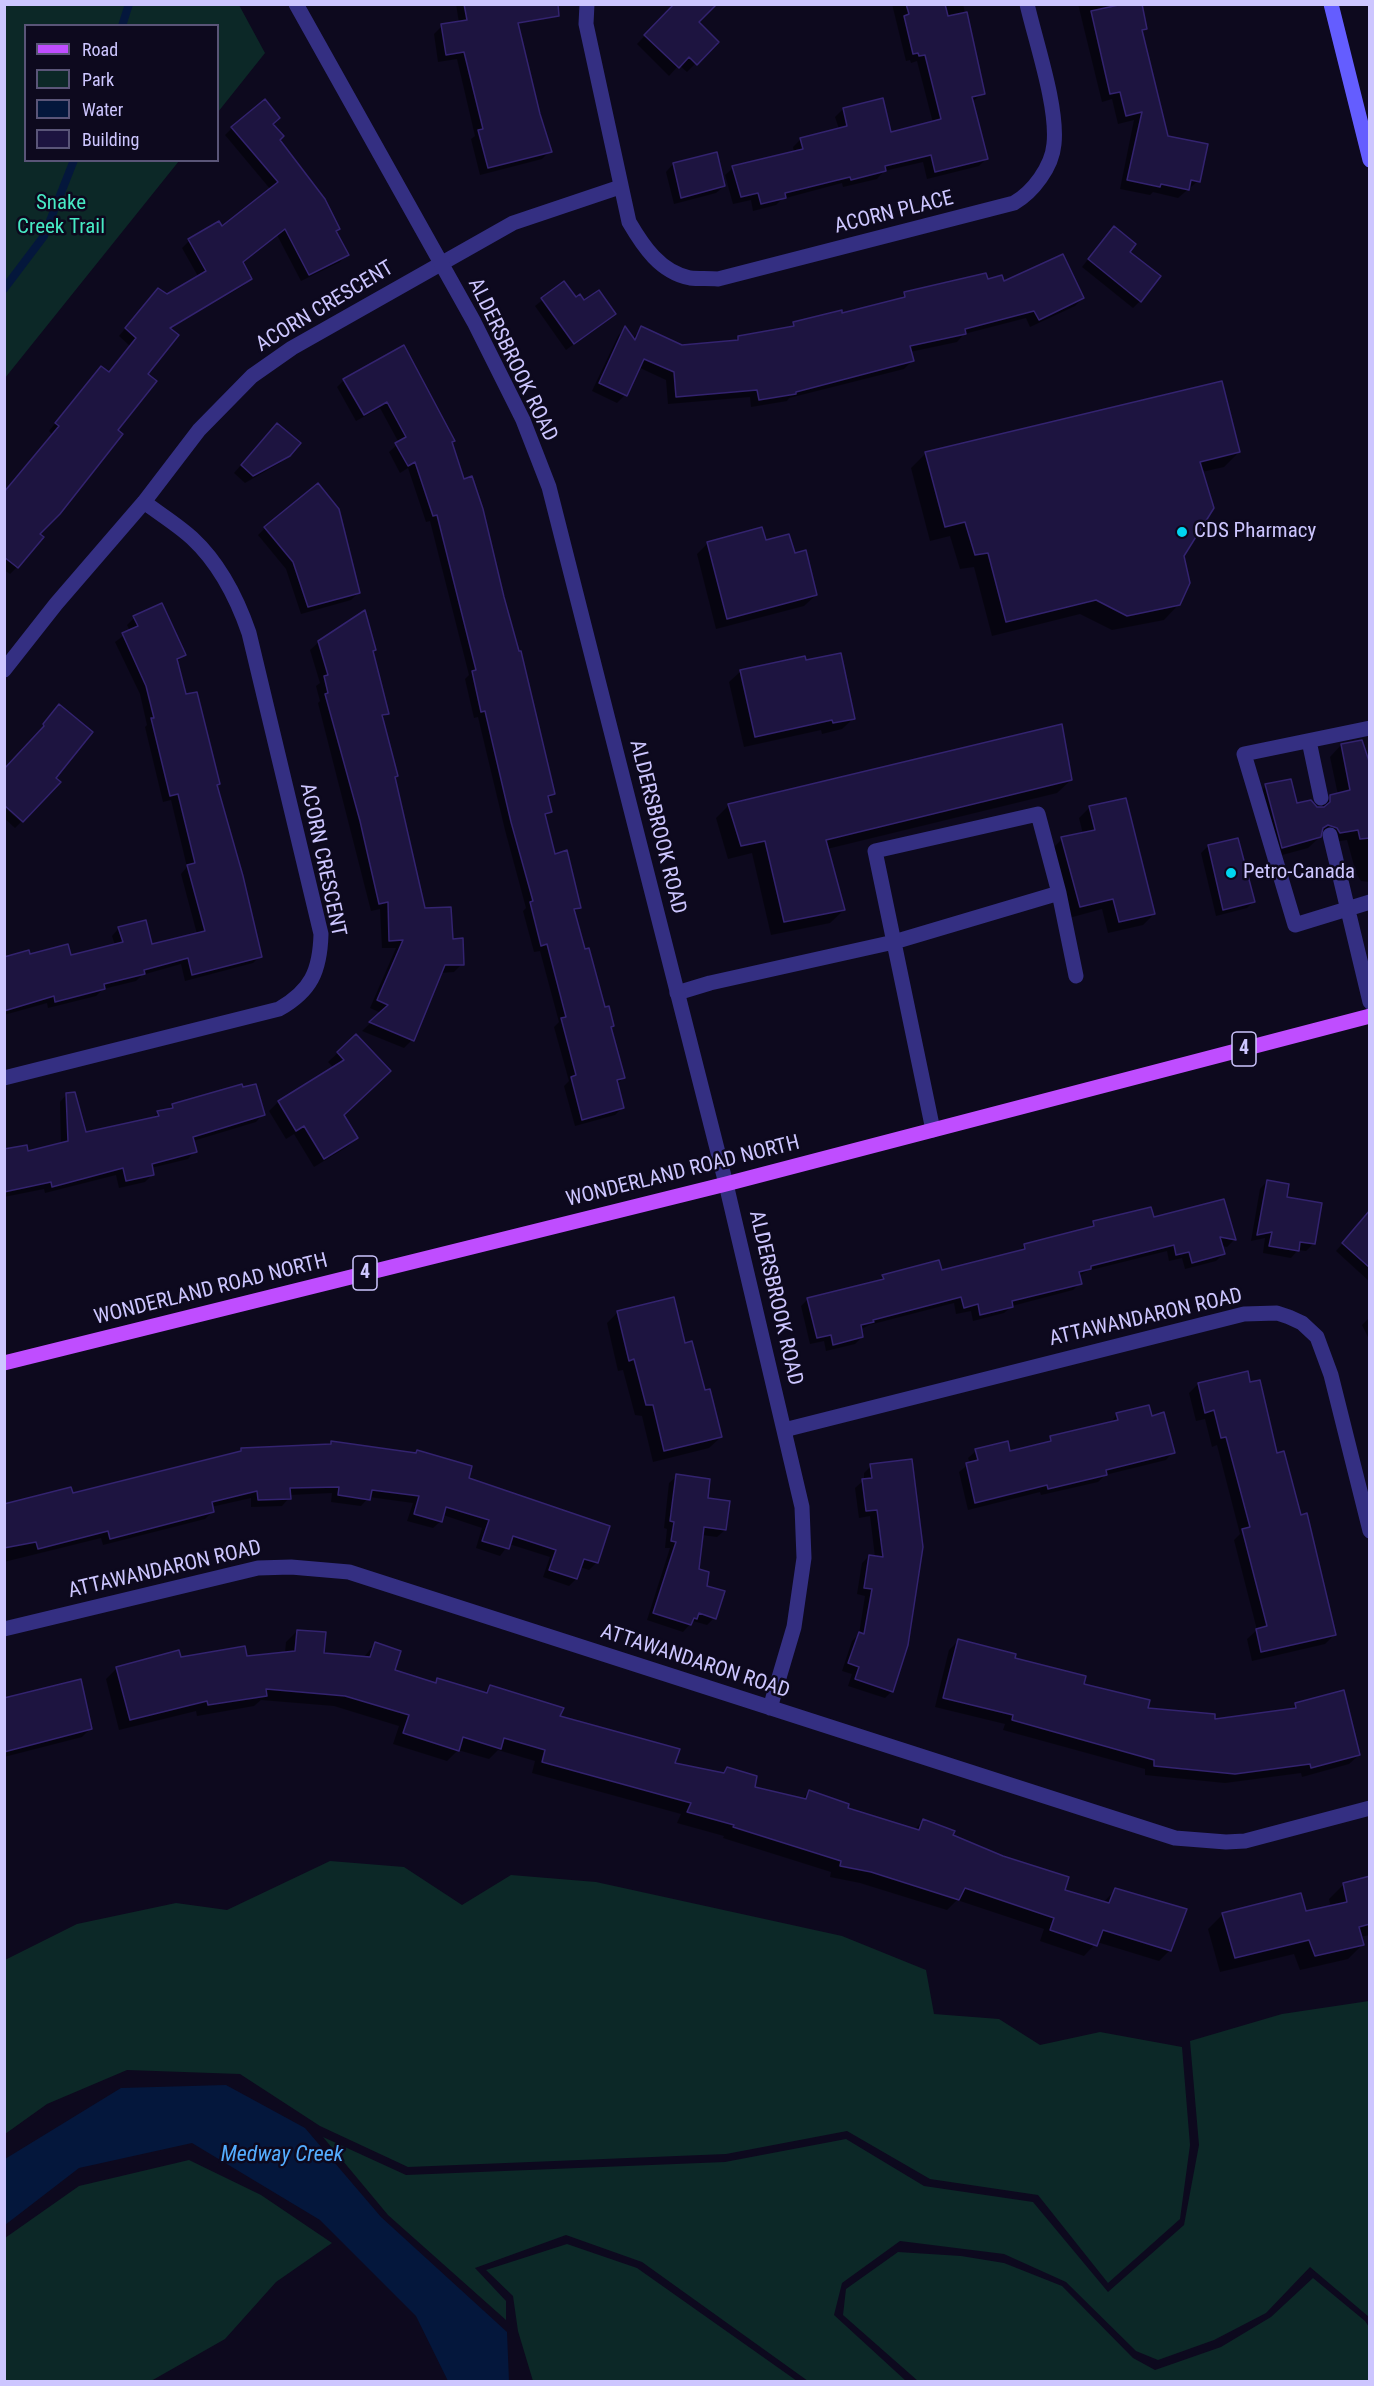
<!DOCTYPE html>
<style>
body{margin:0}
#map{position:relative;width:1374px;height:2386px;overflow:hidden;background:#0d091e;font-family:"Roboto Condensed",sans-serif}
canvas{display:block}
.frame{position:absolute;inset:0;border:6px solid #cdc6ff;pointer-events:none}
.legend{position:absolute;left:24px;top:24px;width:195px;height:138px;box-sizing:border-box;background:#0d091e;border:2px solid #5a5578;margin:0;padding:8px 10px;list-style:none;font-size:18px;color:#cdc6ff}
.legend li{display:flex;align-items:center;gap:12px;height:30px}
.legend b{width:30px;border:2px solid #5a5578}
</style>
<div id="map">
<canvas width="1374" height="2386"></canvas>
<div class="frame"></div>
<ul class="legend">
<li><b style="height:8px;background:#bf4dff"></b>Road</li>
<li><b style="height:16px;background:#0c2827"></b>Park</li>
<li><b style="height:16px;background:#04173c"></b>Water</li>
<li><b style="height:16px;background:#1d1440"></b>Building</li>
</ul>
</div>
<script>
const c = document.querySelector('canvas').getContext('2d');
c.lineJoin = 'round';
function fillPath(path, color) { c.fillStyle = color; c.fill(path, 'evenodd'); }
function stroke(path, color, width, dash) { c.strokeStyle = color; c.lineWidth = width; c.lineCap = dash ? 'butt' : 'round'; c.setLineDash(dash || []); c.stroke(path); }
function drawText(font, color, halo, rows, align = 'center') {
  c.font = font + ' "Roboto Condensed",sans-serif'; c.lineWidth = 5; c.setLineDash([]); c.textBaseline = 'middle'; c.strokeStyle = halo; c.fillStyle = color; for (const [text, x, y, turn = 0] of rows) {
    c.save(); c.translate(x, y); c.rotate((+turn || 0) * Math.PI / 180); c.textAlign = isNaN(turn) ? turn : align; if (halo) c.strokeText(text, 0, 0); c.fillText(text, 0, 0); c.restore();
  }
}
fillPath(new Path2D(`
 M5,4L239,5L265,53L218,112V26H26V160L179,161L5,378Z
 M330,1861L404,1867L462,1905L511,1875L596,1882L842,1936L926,1970L934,2014L999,2019L1040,2045L1100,2032L1182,2047L1190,2145L1180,2219L1108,2283L1038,2195L930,2179L847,2131L726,2154L408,2167L320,2126L240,2074L127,2070L47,2104L5,2134V1960L77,1924L176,1903L227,1910Z
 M1369,2001V2317L1310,2267L1266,2313L1214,2340L1158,2360L1136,2351L1066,2282L1004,2254L900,2241L842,2283L834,2315L906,2381H808L642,2262L566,2235L475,2268L506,2301V2320L388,2215L323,2137L406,2175L725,2162L846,2139L924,2186L1033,2202L1108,2292L1184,2225L1199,2145L1190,2041L1282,2014Z
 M189,2160L261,2195L332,2243L276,2282L225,2339L151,2381H5V2238L79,2186Z
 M567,2244L637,2268L797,2381H533L518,2331L513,2296L486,2270Z
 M898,2252L961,2256L1004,2263L1062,2286L1133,2358L1155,2370L1221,2347L1271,2317L1313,2278L1365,2321L1369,2327V2381H918L843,2315L846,2289Z`), '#0c2827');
fillPath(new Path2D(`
 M226,2085L305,2128L381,2217L507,2332L509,2381H448L416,2316L320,2220L192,2143L79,2168L5,2225V2159L121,2088Z`), '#04173c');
fillPath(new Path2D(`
 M456,4H519L522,22L517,26L550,151L542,159L480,175L471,139L475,136L457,59L438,62L434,34L442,26L459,23Z
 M675,4L717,42L687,72L679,65L669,76L637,44Z
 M892,4H963L983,93L972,102L987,158L979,166L927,179L923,162L884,171L877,179L843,187L842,183L782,199L776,205L753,211L751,200L733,204L725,175L733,168L794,152L793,147L801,139L839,129L835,117L843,109L890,134L933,123L917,61L911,63L910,60L906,61Z
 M1078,4H1141L1146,28L1141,33L1167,137L1198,181L1178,198L1153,192L1150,195L1120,189L1134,120L1118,124L1112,99L1102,102Z
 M271,125L278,140L338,229L335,232L347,254L340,262L301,281L277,235L241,263L251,279L243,286L169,329L146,374L17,567L10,574L4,570V491L52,434L49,431L94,376L108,374L130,346L119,336L151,297L167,296L199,278L182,248L189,241L219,223L222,228L271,190L225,135L232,128Z
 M673,164L724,186L716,193L674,204L666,172Z
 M1107,235L1128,252L1140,301L1133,308L1082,267Z
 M987,280L1083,298L1075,306L1030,327L1026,318L964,334L957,342L910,352L912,361L904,369L789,398L787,401L751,407L750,397L668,404L666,380L638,367L625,395L617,403L592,391L618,336L625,328L632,339L642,328L682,347L734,342L738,337L789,329L794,323L841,315L898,300L905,294Z
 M564,283L575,300L614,314L566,350L535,306Z
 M404,347L451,443L554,794L547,800L550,812L544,818L554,855L579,907L573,914L623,1078L616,1085L622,1108L615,1115L575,1126L564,1086L569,1081L554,1027L559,1022L540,951L534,952L523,911L526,908L505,830L478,717L474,718L465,679L469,675L430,521L426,522L408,468L400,473L389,452L399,443L380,408L356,421L337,387L344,380Z
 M270,432L288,455L280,463L245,483L234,473Z
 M1239,452L1224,467L1202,472L1183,556L1179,604L1164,620L1112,630L1080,614L992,636L974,567L960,569L950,536L930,541L911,468L926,453Z
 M265,528L358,593L351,600L301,614L286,569L258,535Z
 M765,542L794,555L816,595L804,606L716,629L697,554L708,543Z
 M134,618L184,655L177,662L185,696L219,784L216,786L260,956L253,963L185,981L181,964L142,975L136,981L103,989L96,996L48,1008L47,1003L4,1015V958L70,957L115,945L112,936L119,928L151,946L197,934L181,874L187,867L171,800L163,802L145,727L147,725L140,694L115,642L130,631L127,625Z
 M319,642L372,652L387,713L382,719L393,778L424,909L451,940L462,964L454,972L440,973L412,1040L404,1048L362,1031L381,1013L370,1008L396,948H382L380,909L371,911L318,703L320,701L316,686L320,683L310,650Z
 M805,662L854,718L842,729L822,734L821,730L744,747L729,682L741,671Z
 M1341,745L1370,774V882L1361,881L1356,873L1347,840L1328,843L1321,836L1308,848L1271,858L1255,797L1266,786L1296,804L1319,809L1331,797L1338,795L1330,757Z
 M1071,780L1057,793L827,849L844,910L830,923L771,935L752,853L728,859L716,818L729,805Z
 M4,807L21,822L15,828L4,818Z
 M1090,807L1154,914L1143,925L1108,933L1102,909L1069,918L1051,850L1062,839L1083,834L1079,818Z
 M1208,846L1254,901L1247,908L1216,916L1201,853Z
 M356,1036L343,1115L357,1138L347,1147L314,1167L294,1134L286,1139L269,1111L278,1102L334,1068L328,1062Z
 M67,1094L85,1134L151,1119L158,1113L167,1110L172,1105L263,1114L256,1122L193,1141L195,1151L188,1159L151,1168L153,1174L145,1182L119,1188L116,1175L45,1193L44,1189L4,1197V1151L27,1153L61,1144L60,1102Z
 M1267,1181L1285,1198L1313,1244L1306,1251L1298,1250L1291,1258L1263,1253L1265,1238L1251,1241L1260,1189Z
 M1223,1201L1234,1240L1227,1247L1221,1246L1223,1254L1216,1261L1185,1269L1182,1258L1169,1261L1167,1251L1087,1271L1079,1276L1080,1283L1073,1290L1012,1306L1004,1313L973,1321L971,1311L956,1314L954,1303L869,1325L860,1330L862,1337L855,1344L826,1351L824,1341L810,1344L801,1306L808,1299L877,1282L883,1276L941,1272L1017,1253L1025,1245L1087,1229L1094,1223L1153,1219Z
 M1368,1214L1370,1215V1282L1336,1251Z
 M618,1312L684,1345L721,1437L709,1448L653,1462L642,1416L635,1415L623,1370L618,1371L607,1323Z
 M1370,1317V1341L1362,1325Z
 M1198,1384H1249L1276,1454L1335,1634L1325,1644L1252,1661L1247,1639L1257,1630L1234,1540L1240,1534L1217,1445L1212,1447L1205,1419L1196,1421L1189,1393Z
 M1117,1414L1151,1417L1173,1452L1166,1460L1105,1475L1098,1482L1041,1495L1040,1492L968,1510L959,1472L970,1463L968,1458L976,1451L1009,1453L1044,1445L1051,1438L1110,1424Z
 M332,1443L467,1479L596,1563L589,1570L580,1567L576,1579L569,1586L543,1577L550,1557L509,1544L500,1556L476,1548L482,1528L443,1515L441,1521L433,1528L407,1521L413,1503L369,1497L361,1506L331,1502L332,1493L289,1495V1498L282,1506L251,1507V1498L211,1507L212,1512L205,1519L103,1545L101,1538L4,1562V1505L72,1495L237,1454L242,1449L328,1446Z
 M911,1461L892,1691L885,1698L848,1686L852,1674L842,1671L852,1641L859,1634L865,1596L857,1594L862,1563L869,1556L875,1557L870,1516L859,1518L855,1488L864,1480V1473L871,1466Z
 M677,1476L706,1499L725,1530L717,1537L702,1535L698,1570L714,1618L707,1625L693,1621L683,1632L647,1620L670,1548H665L667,1529L664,1528L669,1483Z
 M297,1631L322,1654L363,1658L375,1644L393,1671L434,1684L438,1680L483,1694L490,1686L673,1764L722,1774L727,1769L753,1789L801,1800L809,1792L846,1809L914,1830L923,1821L1063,1891L1103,1903L1115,1890L1170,1950L1159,1961L1097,1942L1084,1956L1040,1941L1044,1929L957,1900L947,1910L860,1883L830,1877L831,1872L723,1838L724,1836L677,1823L681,1814L532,1773L535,1761L498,1750L489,1759L458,1750L447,1761L393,1744L399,1726L334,1706L261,1700L254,1706L197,1716L196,1711L119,1730L106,1679L117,1668L180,1659L245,1658L285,1653L286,1642Z
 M958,1641L1013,1659L1146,1710L1213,1721L1289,1711L1295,1705L1359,1755L1349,1764L1302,1777L1301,1773L1225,1783L1145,1775V1769L1003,1730L1005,1724L935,1707L949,1650Z
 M4,1699L90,1729L82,1737L4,1757Z
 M1370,1878V1935L1360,1937L1363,1944L1348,1959L1300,1970L1294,1954L1220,1972L1208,1929L1223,1914L1305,1913L1331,1907L1329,1899L1344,1884Z`), '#0007');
stroke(new Path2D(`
 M122,26L129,4
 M4,289L44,236L74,160`), '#04173c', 8);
const building = new Path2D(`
 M464,4H558L559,16L518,23L540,114L552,152L488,168L478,130L483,129L464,52L446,55L441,24L467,20Z
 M674,4H717L699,22L719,42L697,65L689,57L679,68L644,35Z
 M906,4H945L948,16L967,12L985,94L972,97L988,159L935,172L931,155L885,166L886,171L851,180L850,177L785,193L786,198L761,204L758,193L741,197L732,166L803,149L800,138L847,126L843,108L883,98L891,132L941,119L925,55L919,56L918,53L913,54L904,16L909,14Z
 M1123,4H1142L1147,29L1142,30L1168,136L1208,144L1200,182L1191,180L1189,190L1161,184L1160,187L1127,180L1142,112L1126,116L1120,92L1110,94L1091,11Z
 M265,99L280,118L273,124L284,136L280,140L325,199L340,229L336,231L349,255L309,275L285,229L243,262L252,279L170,328L179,335L148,374L157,381L118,430L123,434L60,514L40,534L44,537L18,568L4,557V492L59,426L55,423L101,366L109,372L136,338L125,328L158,288L167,294L206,271L188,239L219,221L222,226L278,182L231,127Z
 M717,152L725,186L681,198L673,163Z
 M1114,226L1136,244L1130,252L1161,276L1141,302L1088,259Z
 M1063,254L1084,298L1039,320L1034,311L965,329L966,334L910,346L914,361L796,392V394L759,400L757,390L676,397L674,372L644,359L627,396L599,383L625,326L635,340L641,326L682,345L738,340V336L794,326L793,322L842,310V313L905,297L904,292L986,273L988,279L1002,275L1004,281Z
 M564,281L576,297L580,294L584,300L599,290L616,314L574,344L541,298Z
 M404,345L455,441L452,442L464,479L472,476L483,509L504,597L519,651H521L555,794L548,796L552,812L545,814L555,854L567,850L581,908L574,909L585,949L589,948L605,1007L609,1006L614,1026L611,1027L625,1078L617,1080L624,1108L582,1120L571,1077L576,1075L561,1018L566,1017L547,944L541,946L530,902L533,901L511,822L485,711L481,712L472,671L476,670L437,515L433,516L415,462L408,466L395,443L406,437L387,402L364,415L343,379Z
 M1222,381L1240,452L1200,462L1214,508L1184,556L1190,583L1180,605L1127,616L1096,600L1006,622L988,553L975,555L965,522L945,527L925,452Z
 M277,423L301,443L290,456L253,476L241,465Z
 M318,483L339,509L360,593L308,607L293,562L264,527Z
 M762,527L766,540L789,534L795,553L806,550L817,595L727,619L707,542Z
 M162,603L186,655L177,659L186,694L197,692L220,784L217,785L243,876L262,957L192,975L188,958L144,970L145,974L104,984L105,989L55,1002L54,996L4,1011V957L29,950L30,954L68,944L71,955L123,942L118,927L146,920L152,944L205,931L187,865L195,863L178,794L170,796L151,718H154L146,686L122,633L138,626L133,616Z
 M365,610L376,650L373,651L389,714L382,715L398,776L395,777L425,908L451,907L453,939L463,938L464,965H445L414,1041L369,1022L388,1005L377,1000L403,940L389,941L388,902L379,904L360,821L325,694L328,693L324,676L328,675L318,641Z
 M841,653L855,719L833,723L832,720L755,737L740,670L805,656L806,660Z
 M59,704L93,732L56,778L61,782L23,822L4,805V769L44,726L43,724Z
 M1062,724L1072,780L826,840L845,910L784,922L765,841L741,846L728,804Z
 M1362,740L1370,764V838L1360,839L1358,830L1340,833L1337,828L1328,825L1323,828L1321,837L1282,848L1265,784L1291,779L1297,803L1311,800L1317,807H1324L1330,802V795L1350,790L1341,744Z
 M1126,798L1155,914L1119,922L1113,899L1080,907L1061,837L1095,830L1089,806Z
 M1238,838L1255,902L1223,910L1208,845Z
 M356,1034L391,1071L344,1115L358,1138L324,1159L304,1126L296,1131L278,1101L344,1060L337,1052Z
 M242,1084L243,1087L256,1084L265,1115L193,1137L197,1152L152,1164L154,1175L126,1181L123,1168L52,1187L51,1182L4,1192V1149L27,1145L28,1151L68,1141L66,1093L75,1092L86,1132L159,1116L157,1111L173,1108L172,1104Z
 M1267,1180L1289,1184L1287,1197L1322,1203L1315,1244L1300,1242L1299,1251L1269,1246L1272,1232L1257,1235Z
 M1224,1199L1236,1240L1220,1237L1225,1254L1192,1263L1189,1252L1176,1255L1174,1245L1091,1266V1269L1079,1272L1082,1284L1012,1301L1013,1307L980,1315L978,1304L964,1308L961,1297L873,1320L874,1322L861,1325L863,1337L833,1345L831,1335L817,1338L807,1298L884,1279L882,1275L939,1260L942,1270L1025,1249L1024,1244L1094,1226L1093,1221L1151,1207L1154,1217Z
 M1370,1210V1268L1342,1243Z
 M674,1297L685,1343L692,1341L705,1390L710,1389L722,1437L664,1451L653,1405H646L634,1359L629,1361L617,1311Z
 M1248,1371L1250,1382L1260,1380L1277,1453L1284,1451L1301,1515L1307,1513L1336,1635L1261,1652L1256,1629L1267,1626L1242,1529L1250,1527L1226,1437L1221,1438L1214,1410L1205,1413L1198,1383Z
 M1149,1405L1152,1416L1164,1412L1175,1453L1106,1470L1107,1475L1048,1489L1047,1485L975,1503L966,1463L978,1460L975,1449L1008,1441L1010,1451L1051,1441L1050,1436L1118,1420L1116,1413Z
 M331,1441L416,1453L417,1450L472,1466L469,1478L610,1526L598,1563L584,1559L577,1579L549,1570L556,1550L513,1536L509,1549L482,1541L489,1520L446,1507L442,1522L414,1514L419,1496L372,1490L370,1500L338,1495L339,1487L290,1488L291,1499L258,1500L257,1491L212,1502L214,1512L110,1539L108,1531L38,1549L36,1542L4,1548V1504L71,1487L73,1493L241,1451V1448L331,1444Z
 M912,1459L923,1547L908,1645L893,1692L855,1679L859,1667L848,1663L859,1632L864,1634L872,1589L864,1588L869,1555L883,1557L877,1510L866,1511L862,1479L872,1478L870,1464Z
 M676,1474L710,1479L708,1498L730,1501L726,1530L704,1527L699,1569L709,1572L707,1586L725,1591L716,1619L699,1613L697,1619L694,1618L691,1625L653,1613L676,1542L671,1541L674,1522L670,1521Z
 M297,1630L326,1632L324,1653L370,1657L375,1642L401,1651L395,1670L436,1683L437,1678L487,1693L490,1685L564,1708L560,1716L680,1749L675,1763L724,1773L727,1767L757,1776L755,1787L806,1799L809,1790L849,1804L848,1808L919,1830L923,1819L955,1831L953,1835L1003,1856L1069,1877L1065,1890L1109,1903L1115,1888L1187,1909L1171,1951L1103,1930L1097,1946L1050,1930L1054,1918L965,1888L959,1900L871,1872L840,1866L841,1861L733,1827L734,1825L687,1812L691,1803L542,1762L545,1750L504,1738L501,1749L463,1737L459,1751L403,1733L409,1715L345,1696L266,1689L267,1696L208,1705L207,1701L130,1720L116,1667L179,1650L181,1657L245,1646L247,1656L295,1651Z
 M958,1639L1016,1654L1015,1658L1086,1676L1084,1684L1150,1700L1148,1708L1215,1714V1719L1296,1708L1295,1703L1344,1690L1360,1755L1311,1768L1310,1764L1235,1774L1154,1766V1760L1012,1720L1013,1715L943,1698Z
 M81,1679L92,1729L4,1752V1698Z
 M1370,1876V1924L1359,1927L1364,1945L1315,1956L1309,1940L1235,1958L1222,1913L1301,1893L1306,1911L1347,1902L1343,1883Z`);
fillPath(building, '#1d1440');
stroke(building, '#33236f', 1.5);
stroke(new Path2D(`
 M1370,728L1244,754L1295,925L1370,902
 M1309,741L1321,798
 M1330,835L1370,1002
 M677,993L710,983L894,942L1059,893
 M933,1130L875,851L1038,814L1059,893L1076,976`), '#342f82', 15);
stroke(new Path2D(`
 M587,4L586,24L629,222C643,246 660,272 690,278C699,279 709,278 718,279L1014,203C1033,192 1052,167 1054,144C1058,107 1036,43 1027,4
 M4,670L56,604L144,502L199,430L252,376L292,348L513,223L620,187
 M4,1078L279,1009C311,991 320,971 321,934L249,633C237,598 220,564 192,538C178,525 160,514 144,502
 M726,1184L802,1507L804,1558L794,1627L770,1708
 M784,1430L1244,1314L1277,1313L1289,1317L1302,1323L1317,1337L1331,1375L1370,1531
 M4,1629L258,1568L291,1567L349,1572L1175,1838L1226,1842L1245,1841L1370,1808`), '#342f82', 15);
stroke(new Path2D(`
 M296,4L474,322L523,420L549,487L726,1184`), '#342f82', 15);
stroke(new Path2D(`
 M1331,4L1370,160`), '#645dff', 15);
stroke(new Path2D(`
 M4,1363L726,1184L1370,1016`), '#bf4dff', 15);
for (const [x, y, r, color] of [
 [1182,532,6,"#00d5f1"],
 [1231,873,6,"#00d5f1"]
]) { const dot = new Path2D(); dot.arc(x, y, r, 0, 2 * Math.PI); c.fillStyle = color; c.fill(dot); stroke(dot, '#0d091e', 2); }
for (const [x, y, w] of [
 [1244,1049,24],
 [365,1273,24]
]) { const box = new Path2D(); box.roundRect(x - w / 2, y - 17, w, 34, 4.5); c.fillStyle = '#0d091e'; c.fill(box); stroke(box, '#cdc6ff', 1.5); }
drawText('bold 20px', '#cdc6ff', null, [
 ["4",1244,1049],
 ["4",365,1273]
]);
drawText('21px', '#47eac4', '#0d091e', [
 ["Snake",61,204],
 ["Creek Trail",61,228]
]);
drawText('21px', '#cdc6ff', '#0d091e', [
 ["ACORN PLACE",894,213,-14],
 ["ACORN CRESCENT",325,307,-31],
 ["ALDERSBROOK ROAD",512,360,64],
 ["ALDERSBROOK ROAD",657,827,76],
 ["ACORN CRESCENT",322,860,78],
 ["WONDERLAND ROAD NORTH",683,1172,-14],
 ["WONDERLAND ROAD NORTH",211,1290,-14],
 ["ALDERSBROOK ROAD",775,1298,77],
 ["ATTAWANDARON ROAD",1146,1318,-13],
 ["ATTAWANDARON ROAD",165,1570,-13],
 ["ATTAWANDARON ROAD",695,1662,18]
]);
drawText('21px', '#cdc6ff', '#0d091e', [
 ["CDS Pharmacy",1194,532],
 ["Petro-Canada",1243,873]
], 'left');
drawText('italic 22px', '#54adff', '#0d091e', [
 ["Medway Creek",282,2155]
]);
</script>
